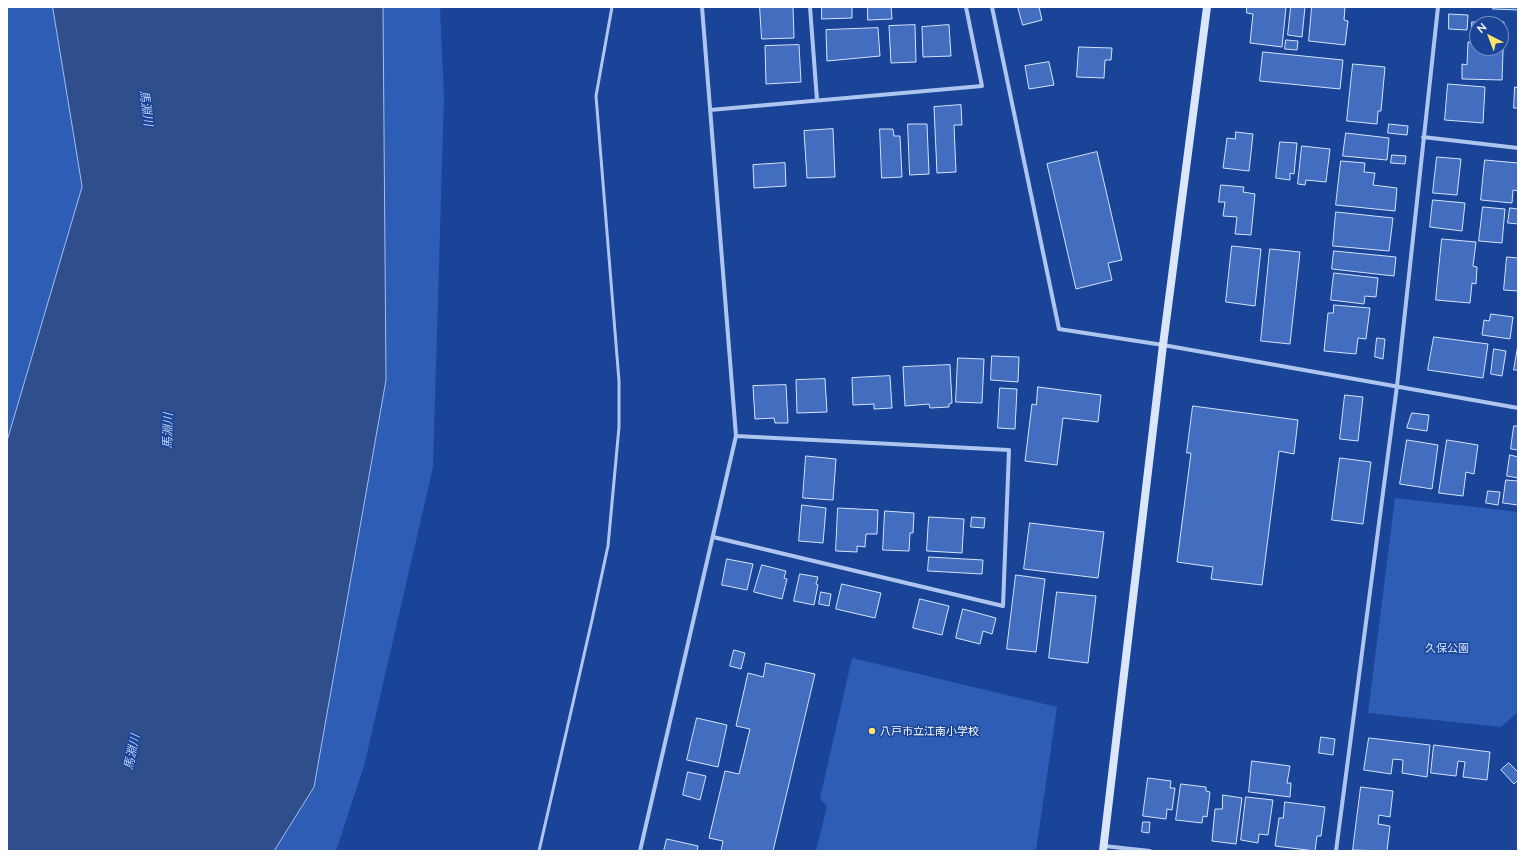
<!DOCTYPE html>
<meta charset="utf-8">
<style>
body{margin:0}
#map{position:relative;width:1525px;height:858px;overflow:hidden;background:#1a4497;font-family:Lato,sans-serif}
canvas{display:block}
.frame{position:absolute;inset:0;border:8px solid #fff;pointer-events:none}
.north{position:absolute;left:1469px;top:16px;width:40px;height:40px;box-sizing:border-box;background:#1a4497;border:1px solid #768fc1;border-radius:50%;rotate:318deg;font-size:11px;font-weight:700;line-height:16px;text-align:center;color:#fff}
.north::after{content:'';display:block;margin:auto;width:14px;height:18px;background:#ffe46d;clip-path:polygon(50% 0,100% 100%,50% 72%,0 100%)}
</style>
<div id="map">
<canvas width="1525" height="858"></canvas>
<div class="frame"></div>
<div class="north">N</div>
</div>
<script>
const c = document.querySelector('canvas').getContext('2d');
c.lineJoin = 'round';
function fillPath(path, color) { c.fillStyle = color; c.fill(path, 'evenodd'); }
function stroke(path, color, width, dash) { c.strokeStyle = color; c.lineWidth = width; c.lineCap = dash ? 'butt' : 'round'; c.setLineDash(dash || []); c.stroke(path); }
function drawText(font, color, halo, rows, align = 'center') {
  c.font = font + ' Lato,"Noto Sans JP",sans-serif'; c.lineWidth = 3; c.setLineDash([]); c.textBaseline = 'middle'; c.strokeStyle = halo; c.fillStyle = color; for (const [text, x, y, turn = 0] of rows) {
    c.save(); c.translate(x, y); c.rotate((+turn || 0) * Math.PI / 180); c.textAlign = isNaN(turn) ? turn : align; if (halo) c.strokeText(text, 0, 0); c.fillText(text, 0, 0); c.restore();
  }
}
fillPath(new Path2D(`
 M7,7H53L83,187L7,441Z
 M383,7H440L444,97L433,467L364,766L336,851H274L314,787Z
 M1395,498L1518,512V712L1501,727L1368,713Z
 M852,658L1057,707L1036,851H816L827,807L820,798Z`), '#2e5db5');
const water = new Path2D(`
 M53,7H383L386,380L314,787L274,851H7V441L82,187Z`);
fillPath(water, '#2f4e8c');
stroke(water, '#a1bff2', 1);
const building = new Path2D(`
 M760,7H793L794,38L762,39Z
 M822,7H852V18L822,19Z
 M868,7H891L892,19L868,20Z
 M1018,7H1039L1042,20L1023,25Z
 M1247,7H1286L1282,47L1250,43L1253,14L1247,13Z
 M1291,7H1305L1302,37L1288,35Z
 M1312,7H1345L1344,20L1348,21L1345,45L1309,41Z
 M1494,7H1518V10L1493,9Z
 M1449,14L1468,15L1467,30L1449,29Z
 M1472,22H1504L1502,80L1462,79V64L1467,65L1468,42H1472ZM1477,24H1501V48H1477Z
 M915,25L916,62L891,63L889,26Z
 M949,25L951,56L923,57L922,27Z
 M878,28L880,56L827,61L826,30Z
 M1286,40L1298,41L1297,50L1285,49Z
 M799,45L801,82L766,84L765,46Z
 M1079,47L1112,48L1111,60H1105L1104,78L1077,77Z
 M1263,52L1343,60L1340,89L1260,81Z
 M1049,62L1054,85L1029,89L1025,66Z
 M1353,64L1385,67L1381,111H1378L1377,124L1347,121Z
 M1448,84L1485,87L1483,123L1445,120Z
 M1515,87L1518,88V108H1514Z
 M961,105L962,125H954L956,172L937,173L934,107Z
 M908,124H927L929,174L910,175Z
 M1389,124L1408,126L1407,135L1388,133Z
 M833,129L835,177L807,178L804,131Z
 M880,129H893L894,136H900L902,177L882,178Z
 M1236,132L1253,134L1249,171L1223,168L1227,138L1235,139Z
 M1346,133L1389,138L1387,160L1343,156Z
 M1280,142L1297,143L1294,174L1290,173V180L1276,178Z
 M1302,146L1330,149L1326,182L1306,180L1305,185L1298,184Z
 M1097,152L1122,260L1108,263L1112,280L1076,289L1047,164Z
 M1392,155L1406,156L1405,164L1391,163Z
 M1437,157L1461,159L1457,195L1433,193Z
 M1485,160L1518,163V191L1513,190L1512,203L1481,200Z
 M1341,161L1365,163L1364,172L1375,173L1373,185L1397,188L1395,211L1336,205Z
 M785,163L786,186L754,188L753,165Z
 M1221,185L1244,187L1243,192L1255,194L1251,235L1235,234L1237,217L1223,216L1225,202H1219Z
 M1433,200L1465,203L1462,231L1430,227Z
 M1483,207L1505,209L1502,243L1479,241Z
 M1510,208L1518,209V224L1508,223Z
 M1336,212L1393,218L1389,251L1333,246Z
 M1442,239L1476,242L1473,266L1477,267L1476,284L1472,283L1470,303L1436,300Z
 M1232,246L1261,249L1255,306L1226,302Z
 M1270,249L1300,252L1290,344L1261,341Z
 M1334,251L1396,257L1394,276L1332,269Z
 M1507,257L1518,258V291L1504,290Z
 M1334,273L1378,278L1376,297L1365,296L1364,304L1331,300Z
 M1334,305L1370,308L1366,339L1358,338L1356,354L1324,351L1328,313H1333Z
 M1491,314L1513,317L1510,339L1482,335L1484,320L1489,321Z
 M1434,337L1488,344L1483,378L1428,370Z
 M1377,338L1385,339L1383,359L1375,357Z
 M1518,345V370H1514Z
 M1494,349L1506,351L1502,376L1491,374Z
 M992,356L1019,357L1018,382L991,380Z
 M958,358L984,359L982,403L956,402Z
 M950,365L952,403L949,404V407L930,408L929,404L905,406L903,367Z
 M890,376L892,408L874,409V404L853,405L852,378Z
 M825,379L827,412L797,413L796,380Z
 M786,385L788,423H775L774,418L755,419L753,386Z
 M1038,387L1101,395L1098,422L1063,418L1057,465L1025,461L1032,404L1036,405Z
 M1000,388L1017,389L1015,429L998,428Z
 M1345,395L1363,397L1358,441L1340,439Z
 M1193,406L1298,420L1294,454L1279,451L1262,585L1211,579L1213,567L1177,562L1191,453H1187Z
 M1412,413L1429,415L1427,431L1407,428Z
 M1514,426H1518V450L1511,449Z
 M1407,440L1438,445L1432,489L1400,484Z
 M1447,440L1478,445L1474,474L1466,472L1463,496L1439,493Z
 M1510,455L1518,457V478L1507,476Z
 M806,456L836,459L833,500L803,498Z
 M1340,458L1371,462L1363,524L1332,520Z
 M1506,480L1518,481V505L1503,503Z
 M1488,491L1500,492L1498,505L1486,503Z
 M802,505L826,508L823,543L799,541Z
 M838,508L878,510L877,534H866L865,547L857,546V552L836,551Z
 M885,511L914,513L913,533H910L909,551L883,550Z
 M929,517L964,519L962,553L927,551Z
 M972,517L985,518L984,528L971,527Z
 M1030,523L1104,532L1098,578L1024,569Z
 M929,557L983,560L982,574L928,571Z
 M727,559L753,564L747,590L722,585Z
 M762,565L786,571L784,578L787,579L782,599L754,592Z
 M800,574L818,577L816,584L818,585L814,605L794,601Z
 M1016,575L1045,579L1036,652L1007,649Z
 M842,584L881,593L875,618L836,609Z
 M821,592L831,594L829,606L819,604Z
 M1057,592L1096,596L1088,663L1049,658Z
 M920,599L949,606L942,635L913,628Z
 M963,609L996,618L992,634L983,631L980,644L956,638Z
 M734,650L745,653L741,669L730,666Z
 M766,663L815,674L773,851H721L723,841L709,838L725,771L739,774L750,729L736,726L748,673L763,677Z
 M697,718L727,725L718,767L687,760Z
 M1321,737L1335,739L1333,755L1319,753Z
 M1369,738L1430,745L1427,777L1402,773L1403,760L1393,759L1391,774L1364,770Z
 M1434,745L1490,752L1487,780L1463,777L1465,762L1458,761L1456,776L1431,773Z
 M1252,761L1290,766L1287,783H1291L1290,797L1249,792Z
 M1509,763L1518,772V780L1514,784L1501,770Z
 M688,772L706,776L700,800L683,795Z
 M1148,778L1171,781L1170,788H1175L1172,810L1167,809L1166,819L1143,816Z
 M1181,784L1206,787V791L1210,792L1207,817L1203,816L1202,823L1176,820Z
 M1361,787L1393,791L1390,817L1379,815L1378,824L1390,826L1387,851L1353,850Z
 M1223,795L1242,798L1236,844L1212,841L1215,809H1222Z
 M1246,797L1273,800L1268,835L1259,834L1258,843L1241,840Z
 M1285,802L1325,807L1321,836H1317L1315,851L1275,846L1279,818H1283Z
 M1143,822H1150L1149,833L1142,832Z
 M667,839L698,846L697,851H664Z`);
fillPath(building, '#436dbe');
stroke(building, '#d5e3fb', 1);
stroke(new Path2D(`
 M539,851L592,620L608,546L619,427V381L596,96L612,7`), '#aec5f0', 3);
stroke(new Path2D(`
 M810,7L817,100
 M992,7L1059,329L1163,345L1518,408
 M710,110L982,86L966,7
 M1423,137L1518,148
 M713,537L1003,606L1009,450L736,436
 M1104,846L1150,851
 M640,851L736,436L702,7
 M1336,851L1397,386L1438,7`), '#aec5f0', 4);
stroke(new Path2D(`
 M1103,851L1163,345L1207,7`), '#dce6fb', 8);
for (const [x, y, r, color] of [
 [872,731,4,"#ffe46d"]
]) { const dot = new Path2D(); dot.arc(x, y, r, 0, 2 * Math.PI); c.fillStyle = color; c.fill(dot); stroke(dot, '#1a4497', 1.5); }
drawText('11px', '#d5e3fb', '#1a4497', [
 ["久保公園",1447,648]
]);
drawText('11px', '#fff', '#1a4497', [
 ["八戸市立江南小学校",880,731]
], 'left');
drawText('italic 12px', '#bad0f7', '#1a4497', [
 ["馬淵川",146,108,83],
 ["馬淵川",168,431,-89],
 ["馬淵川",132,752,-78]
]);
</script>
